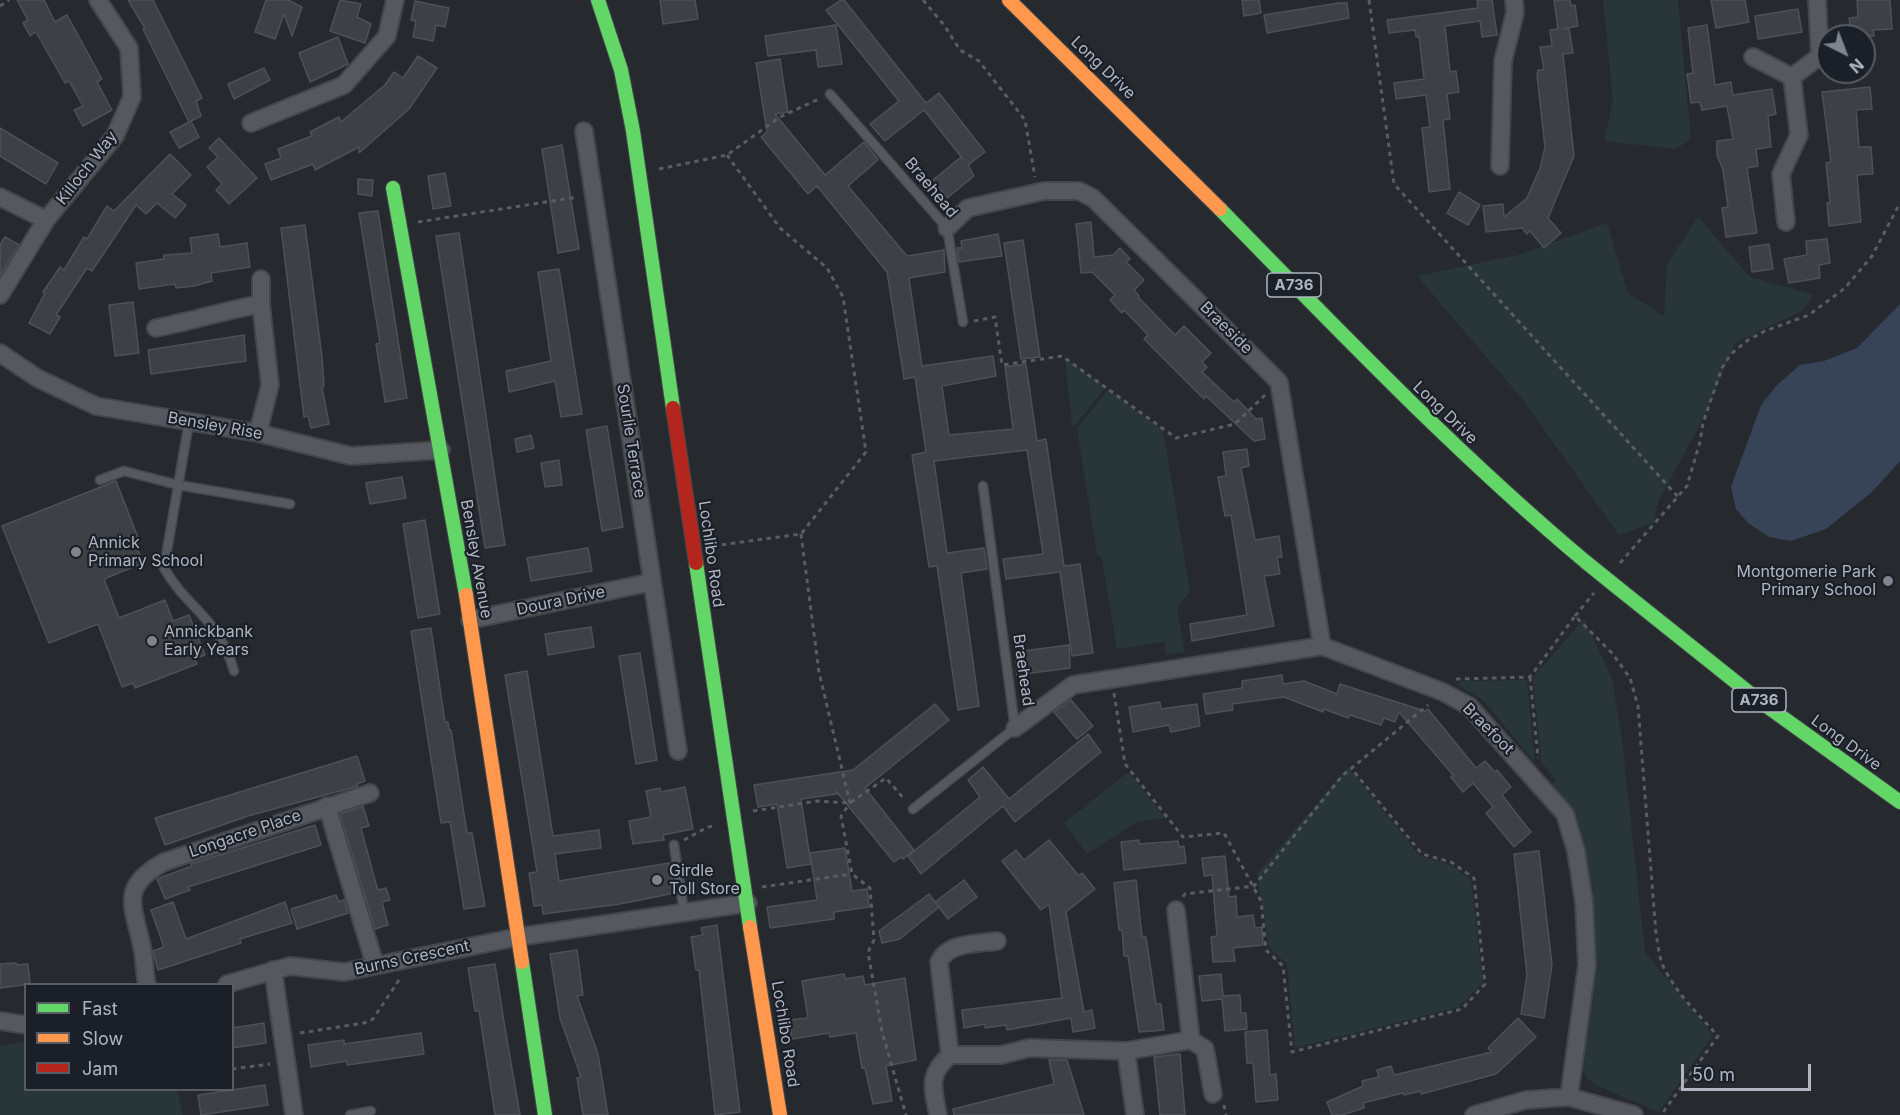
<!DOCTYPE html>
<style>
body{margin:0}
#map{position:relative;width:1900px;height:1115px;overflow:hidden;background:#262a2f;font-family:Inter,sans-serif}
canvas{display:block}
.legend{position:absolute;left:24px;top:983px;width:210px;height:108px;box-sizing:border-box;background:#1b2028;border:2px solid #565c65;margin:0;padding:8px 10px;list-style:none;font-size:18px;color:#afb5c1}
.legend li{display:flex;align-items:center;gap:12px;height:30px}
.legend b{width:30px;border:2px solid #565c65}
.north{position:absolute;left:1816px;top:24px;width:60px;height:60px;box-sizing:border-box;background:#1b2028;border:2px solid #565c65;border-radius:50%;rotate:138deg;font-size:16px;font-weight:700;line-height:24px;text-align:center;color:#afb5c1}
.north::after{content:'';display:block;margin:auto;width:21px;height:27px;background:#7f848e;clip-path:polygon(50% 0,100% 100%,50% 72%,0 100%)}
.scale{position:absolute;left:1681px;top:1064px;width:130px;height:27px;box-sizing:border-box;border:3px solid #afb5c1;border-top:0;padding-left:8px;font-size:18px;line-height:21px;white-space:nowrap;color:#afb5c1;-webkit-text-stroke:4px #1b2028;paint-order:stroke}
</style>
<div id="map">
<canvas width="1900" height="1115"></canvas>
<ul class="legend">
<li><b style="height:8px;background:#63d668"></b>Fast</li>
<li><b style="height:8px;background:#ff974d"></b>Slow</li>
<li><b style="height:8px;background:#b3261e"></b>Jam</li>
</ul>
<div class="north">N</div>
<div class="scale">50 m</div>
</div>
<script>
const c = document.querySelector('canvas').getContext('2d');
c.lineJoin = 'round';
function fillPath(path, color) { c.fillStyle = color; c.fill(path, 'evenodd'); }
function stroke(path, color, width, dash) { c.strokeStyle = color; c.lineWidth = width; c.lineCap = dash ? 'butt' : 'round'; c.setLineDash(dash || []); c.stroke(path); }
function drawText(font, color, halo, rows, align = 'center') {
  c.font = font + ' Inter,sans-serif'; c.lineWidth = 4.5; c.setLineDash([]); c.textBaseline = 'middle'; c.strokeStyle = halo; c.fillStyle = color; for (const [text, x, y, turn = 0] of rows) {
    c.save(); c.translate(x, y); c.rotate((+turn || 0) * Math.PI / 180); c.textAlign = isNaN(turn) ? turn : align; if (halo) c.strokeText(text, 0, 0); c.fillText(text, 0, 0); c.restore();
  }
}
fillPath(new Path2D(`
 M1603,0H1678L1691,139L1676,149L1604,141L1613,101Z
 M1698,217L1750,277L1813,295L1802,311L1735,343L1706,413L1658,502L1654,523L1619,535L1523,400L1417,276L1518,255L1607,223L1628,293L1664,316L1667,264Z
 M1065,359L1106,387L1074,426L1072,425Z
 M1108,389L1163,430L1190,592L1177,608L1185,652L1166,655L1164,642L1117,649L1102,559L1097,554L1077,429Z
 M1584,619L1612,678L1622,740L1645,952L1713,1035L1659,1112L1597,1086L1588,1079L1583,1071L1579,833L1569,806L1552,785L1556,780L1541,762L1533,677Z
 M1527,680L1535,763L1484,701L1458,685L1461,681Z
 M1348,767L1420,856L1451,865L1471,880L1483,982L1459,1007L1295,1048L1287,964L1269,948L1257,874Z
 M1128,772L1165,818L1137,822L1087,854L1064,823Z
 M25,1042L26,1090H177L183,1115H0V1046Z`), '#283637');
fillPath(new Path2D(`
 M1900,304V461L1872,492L1826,529L1791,541L1769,537L1748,523L1736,509L1731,487L1761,405L1777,385L1800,365L1824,361L1857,348Z`), '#374356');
const building = new Path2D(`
 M17,0H44L55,22L67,15L102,79L97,82L112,110L83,126L74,110L83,106L69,81L65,83L36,32L30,36L23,23L28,20Z
 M128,0H153L202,98L196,101L201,116L191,121L199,137L179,148L170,132L189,122L143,29L145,28Z
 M266,0H288L302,7L292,36L284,14L275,39L255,32Z
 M340,0L361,4L357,17L371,24L365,43L330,31Z
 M660,0H695L698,19L663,24Z
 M841,0H844L926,103L939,93L985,152L968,165L974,176L947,198L933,180L961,157L963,159L924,110L885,141L870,124L899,101L826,10Z
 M1242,0H1259L1261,13L1244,16Z
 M1477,0H1492L1497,35L1482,37L1480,21L1445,26L1450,72L1456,71L1459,92L1447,94L1450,119L1443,120L1450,189L1429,192L1422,128L1430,127L1426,95L1396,99L1394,83L1424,79L1419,36L1416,37L1415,30L1389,33L1387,20L1478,8Z
 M1554,0H1570L1571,6L1575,5L1578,26L1563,29L1569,28L1573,53L1563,54L1574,156L1548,218L1561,233L1544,248L1530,231L1527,234L1522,228L1486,232L1483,206L1503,204L1504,217L1527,198L1540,168L1545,147L1537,75L1538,70H1544L1540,47L1552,46L1550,30L1558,29Z
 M1711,0H1745L1749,22L1716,28Z
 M1857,0H1890L1892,29L1873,30L1874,36H1852L1849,18L1858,17Z
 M415,1L449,8L445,27L436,25L433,41L413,37L416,21L411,20Z
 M1339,3H1347L1349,18L1267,33L1264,15Z
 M1798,9L1802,32L1758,39L1755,16Z
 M836,25L842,64L818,67L816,50L768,56L765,36Z
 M1707,25L1715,85L1731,82L1733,95L1772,89L1776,114L1768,116L1771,147L1756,149L1758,166L1747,168L1757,233L1726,237L1722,208L1728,207L1723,170L1717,155V141L1733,139L1727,106L1702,110L1700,102L1691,103L1687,74L1693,73L1688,28Z
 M338,37L348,64L310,82L299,53Z
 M418,56L437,68L409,109L359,153V147L315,170L313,164L271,180L265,164L281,158L278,149L312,136L310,132L339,117L341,122L385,85L394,72L403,78Z
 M780,59L788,112L775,114L825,175L864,142L878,160L848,186L907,256L944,250L945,272L909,278L922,366L993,356L996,376L942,386L949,435L1013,429L1005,367L1026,364L1037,441L1046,439L1064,566L1080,564L1093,653L1072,656L1060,572L1006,579L1003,559L1043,554L1027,450L934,461L947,553L984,548L987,569L961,573L979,706L958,710L937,566L929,567L912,455L926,452L915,377L904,379L887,272L817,186L808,194L761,137L767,132L756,63Z
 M264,68L270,80L234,99L228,84Z
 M1870,87L1872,109L1856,110L1859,147H1871L1873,174L1857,175L1861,222L1829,226L1827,203H1830L1826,163L1831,162L1822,92Z
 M0,128L58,163L46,184L0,156Z
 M219,138L257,178L229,204L216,190L222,184L207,167L218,157L209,148Z
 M562,145L579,249L558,253L542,149Z
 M170,154L191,175L172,194L186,205L175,218L157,203L146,214L136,205L92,271L87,268L56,315L60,317L50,334L29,323L45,293L43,292L60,267L64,270L84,237L87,239L107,206L114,211Z
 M445,173L451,206L433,209L428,176Z
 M358,179L373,180L372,196L358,194Z
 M1459,192L1480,205L1468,225L1447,213Z
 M378,211L407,398L385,402L376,344L380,343L359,213Z
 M1091,222L1094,257L1113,255L1120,248L1130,259L1126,262L1144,280L1134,290L1139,296L1138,297L1175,335L1184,326L1211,353L1202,362L1207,367L1202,372L1234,402L1237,399L1256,419L1262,418L1265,439L1254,441L1206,396L1204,399L1144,339L1148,335L1124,310L1122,313L1110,300L1115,295L1092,272L1081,273L1076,224Z
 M305,225L322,357L324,386L322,387L329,424L311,428L308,416L304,417L281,228Z
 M459,233L505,545L485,548L436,236Z
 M218,234L220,247L247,243L250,267L211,273L212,281L194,286L176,288L175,284L139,289L136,263L164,259V255L192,253L190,238Z
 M998,234L1002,256L959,262L957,248H962L961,241Z
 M5,237L19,245L0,275V245Z
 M1827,239L1830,263L1819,265L1820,278L1789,283L1784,259L1807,255L1806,241Z
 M1023,240L1040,357L1021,359L1004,243Z
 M1769,244L1773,269L1752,272L1749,247Z
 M559,269L582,414L561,417L555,381L509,392L506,371L551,361L538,272Z
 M133,302L139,353L115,356L109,305Z
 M244,335L246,361L151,374L148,350Z
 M607,426L623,527L602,531L586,430Z
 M531,435L534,448L517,452L515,439Z
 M1247,449L1249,466L1241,468L1255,540L1279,536L1282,557H1277L1280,574L1264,576L1274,626L1192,641L1190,624L1247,615L1231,515L1225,516L1218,477L1226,476L1223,452Z
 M559,460L562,485L545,487L541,463Z
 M402,477L406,498L370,504L366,483Z
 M116,481L139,540L135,542L143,563L104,579L119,618L165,600L173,621L189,615L205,655L195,659L197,664L135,688L133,683L122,687L98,624L49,643L2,526Z
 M425,520L440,614L418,618L403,524Z
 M588,548L592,571L531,581L527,558Z
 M591,627L594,647L548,655L545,634Z
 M431,628L445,722H448L449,730H451L467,833H472L485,906L464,909L450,822L441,823L411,631Z
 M1069,645L1070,668L1017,675L1015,652Z
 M640,653L657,760L636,764L619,656Z
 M527,671L553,836L599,830L601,848L555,854L559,881L669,863L675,893L620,904L543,914L542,905L534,906L529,873L537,872L505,675Z
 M1282,675L1283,684L1304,681L1337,694L1340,684L1425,711L1428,709L1476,768L1485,761L1495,772L1497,770L1511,787L1502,795L1531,832L1514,847L1486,813L1493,807L1473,783L1463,792L1451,777L1453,775L1399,712L1395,722L1384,718L1381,725L1350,715L1348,718L1324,709L1323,712L1284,697L1232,704L1233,710L1206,714L1203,694L1242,688V681Z
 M1071,700L1093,726L1077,739L1054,712Z
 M1160,702L1161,709L1197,704L1200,726L1171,732L1169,725L1133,732L1129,707Z
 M935,704L949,720L865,788L914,850L903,859L901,857L894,862L836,791L837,794L801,799L811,864L787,868L777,804L758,807L754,785L853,770Z
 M1088,734L1101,752L1015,822L1003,806L921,874L908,856L980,797L968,780L983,767L1009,799Z
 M357,756L365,781L357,784L358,786L248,816L165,845L155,818Z
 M685,787L693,829L663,835L664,840L633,844L629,821L651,817L646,791L660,788L661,792Z
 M363,806L369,826L361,828L376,884L378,890L386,888L390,900L382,902L388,925L375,929L340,814Z
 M315,825L321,845L188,887L190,890L165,899L157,879L192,866L191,864Z
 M1049,840L1079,876L1082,873L1095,889L1066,912L1084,1012L1092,1010L1095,1028L1073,1032L1071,1018L1007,1030L1006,1025L985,1028V1024L964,1028L962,1010L1062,998L1049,904L1041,910L1002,861L1016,850L1024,860Z
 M1139,840V844L1178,841L1179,847L1184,846L1186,863L1124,870L1121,842Z
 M845,848L852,891L867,889L869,907L834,912V919L770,928L767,907L817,900L810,853Z
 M1539,851L1552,965L1544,1018L1521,1014L1527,975L1514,854Z
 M1225,856L1229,897L1236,896L1237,917L1253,915L1255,928L1262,927L1263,945L1233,948L1235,961L1213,962L1211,937L1217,936L1212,875L1204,876L1202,858Z
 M964,880L977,897L948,919L935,902L939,907L900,939L882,943L879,931L929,894L935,902Z
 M1136,880L1142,937H1146L1156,1004H1161L1164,1030L1139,1032L1128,956H1124L1122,930H1119L1114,883Z
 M336,895L339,902L344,900L348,913L297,929L291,909Z
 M173,902L186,939L285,902L292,923L240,939L241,943L158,970L153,951L164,947L151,910Z
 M717,925L740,1112L715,1115L699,970H696L691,937L703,935L701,928Z
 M577,950L583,995L577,996L598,1054L608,1115H583L577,1078L581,1077L560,1018L550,954Z
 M16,963L17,965L28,964L30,984L0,988V964Z
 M495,964L504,1022L520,1115H495L479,1011H475L468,968Z
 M844,974L845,979L863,976L865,985L905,978L916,1060L886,1066L892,1101L873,1104L865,1068H862L856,1033L830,1037L829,1033L792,1039L789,1020L808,1018L802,981Z
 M1221,974L1223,996L1240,995L1241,1013H1246L1247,1029L1225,1031L1222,999L1202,1001L1199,976Z
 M1518,1018L1536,1037L1496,1074L1421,1094V1091L1404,1095L1403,1093L1363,1103L1364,1108L1342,1115H1332L1327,1102L1363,1086L1362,1081L1379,1077L1377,1070L1391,1066L1394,1075L1492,1052L1488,1048Z
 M264,1023L266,1043L232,1048V1028Z
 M1267,1030L1270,1075L1276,1074L1278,1100L1256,1102L1253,1063H1247L1245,1032Z
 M421,1033L424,1054L347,1065V1061L311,1067L308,1045L344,1040V1044Z
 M1180,1054L1185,1115H1160L1154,1057Z
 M1049,1060H1067L1084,1115H954L953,1109L1054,1084Z
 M265,1085L268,1105L201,1115L198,1095Z`);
fillPath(building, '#3d4044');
stroke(building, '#4d5157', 1.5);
const lane = new Path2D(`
 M830,94L947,228L963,322
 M189,422L164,568C187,609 219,617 234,671
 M100,480L124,471L178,485L290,504
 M913,809L1015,728L983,486
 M674,845L684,912
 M350,1115L371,1111`);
const street = new Path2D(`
 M1753,57L1792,77
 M1792,77L1820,56L1817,0
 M251,123L344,85L387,36L395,0
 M584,131L678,751
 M1500,166L1503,61L1515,13L1514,0
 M0,197L46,220
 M1786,222L1781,174L1799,135L1792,77
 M947,228L968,208L1044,191H1079L1093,198L1279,382L1322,646
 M261,279V304
 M0,295L46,220L115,136L132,97L129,48L98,0
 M156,328C192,321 226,310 261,304L270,385L258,433
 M0,353L37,378L96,406L258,433L351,456L441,450
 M470,620L652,582
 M1015,728L1073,685L1322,646L1443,692L1469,706L1565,814L1576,851L1584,902L1587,965L1569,1097
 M327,806L375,965
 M1176,910L1191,1040
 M273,970L294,1115
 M147,984C144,972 145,959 142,947C133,905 119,887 164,862L370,793
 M227,984L290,966L344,972L518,937L748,903
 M0,1021L26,1025
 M1126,1051L1191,1040L1205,1049L1213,1094
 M950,1055H1001L1029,1048L1126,1051L1135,1115
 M950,1055L939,962C948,942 977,944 997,941
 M938,1115C933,1088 927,1075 950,1055
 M1474,1115L1526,1100L1569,1097L1634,1115`);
const fast = new Path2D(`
 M598,0L621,70L633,131L673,408
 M393,188L466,595
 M1220,209C1339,331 1457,454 1587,563
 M696,563L750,927
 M1623,592L1757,699L1900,802
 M522,962L545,1115`);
const slow = new Path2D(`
 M1009,0L1220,209
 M466,595L522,962
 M750,927L780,1115`);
const jam = new Path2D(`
 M673,408L696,563`);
stroke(lane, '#43464a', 11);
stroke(street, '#43464a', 20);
stroke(fast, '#43464a', 16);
stroke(slow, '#43464a', 16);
stroke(jam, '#43464a', 16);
stroke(new Path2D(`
 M923,0L944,25L960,50L979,61L1025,120L1035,177
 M1369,0L1394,184L1679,498
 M0,6L9,0
 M659,169L727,155L780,117L821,98
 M418,222L578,197
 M974,321L995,317L1002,365L1062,356L1176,438L1235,424L1265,395
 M801,534L819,672L850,803L841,816L852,874L870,888L874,940L868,952L882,1032L906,1115
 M713,546L801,534L866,452L843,297L827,268L780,228L727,155
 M1620,563L1687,486L1700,442L1703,423L1722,368L1731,354L1748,340L1765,331L1809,315L1845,288L1872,256L1900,203
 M1575,616L1594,593
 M1530,677L1538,758
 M1456,679L1530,677L1575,616L1612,653L1630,678L1638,706L1656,934C1658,944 1659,957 1663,966C1676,993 1698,1014 1718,1036L1661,1115
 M1114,693L1125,764L1183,837L1224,833L1261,901L1266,950L1283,966L1292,1052L1462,1009L1485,984L1474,878L1451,862L1422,854L1351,768
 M753,811L817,801L850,803L886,778L905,800
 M684,840L708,827L716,826
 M762,887L851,874
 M1183,897L1185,894L1254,886L1342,776L1428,705
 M300,1033L364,1023L373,1019L401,977
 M232,1069L270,1064
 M1224,1105L1226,1115`), '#595d62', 3, [4.5, 4.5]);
stroke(lane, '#55585e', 8);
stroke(street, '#55585e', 16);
stroke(fast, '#63d668', 14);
stroke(slow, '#ff974d', 14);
stroke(jam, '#b3261e', 14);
const fastBridge = new Path2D(`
 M1587,563L1623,592`);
stroke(fastBridge, '#43464c', 16, []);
stroke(fastBridge, '#63d668', 14);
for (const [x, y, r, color] of [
 [76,552,6,"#7f848e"],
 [1888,581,6,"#7f848e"],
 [152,641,6,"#7f848e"],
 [657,880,6,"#7f848e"]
]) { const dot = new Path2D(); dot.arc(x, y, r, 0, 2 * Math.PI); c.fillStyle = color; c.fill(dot); stroke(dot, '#1b2028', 2); }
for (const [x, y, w] of [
 [1294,285,54],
 [1759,700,54]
]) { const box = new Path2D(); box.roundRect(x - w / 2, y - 12, w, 24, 4.5); c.fillStyle = '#1b2028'; c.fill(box); stroke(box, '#afb5c1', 1.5); }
drawText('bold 15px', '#afb5c1', null, [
 ["A736",1294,285],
 ["A736",1759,700]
]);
drawText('16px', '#afb5c1', '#1b2028', [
 ["Long Drive",1103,68,44],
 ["Killoch Way",87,168,-52],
 ["Braehead",931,188,50],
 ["Braeside",1226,328,45],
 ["Long Drive",1445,413,44],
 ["Bensley Rise",215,426,10],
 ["Sourlie Terrace",631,441,81],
 ["Lochlibo Road",711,554,82],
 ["Bensley Avenue",476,559,80],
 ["Doura Drive",561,601,-12],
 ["Braehead",1023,670,82],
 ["Braefoot",1488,729,45],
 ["Long Drive",1846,743,36],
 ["Longacre Place",245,834,-19],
 ["Burns Crescent",412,958,-12],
 ["Lochlibo Road",785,1034,81]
]);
drawText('16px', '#afb5c1', '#1b2028', [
 ["Annick",88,543],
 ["Primary School",88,561],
 ["Montgomerie Park",1876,572,"right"],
 ["Primary School",1876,590,"right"],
 ["Annickbank",164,632],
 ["Early Years",164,650],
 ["Girdle",669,871],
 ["Toll Store",669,889]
], 'left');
</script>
